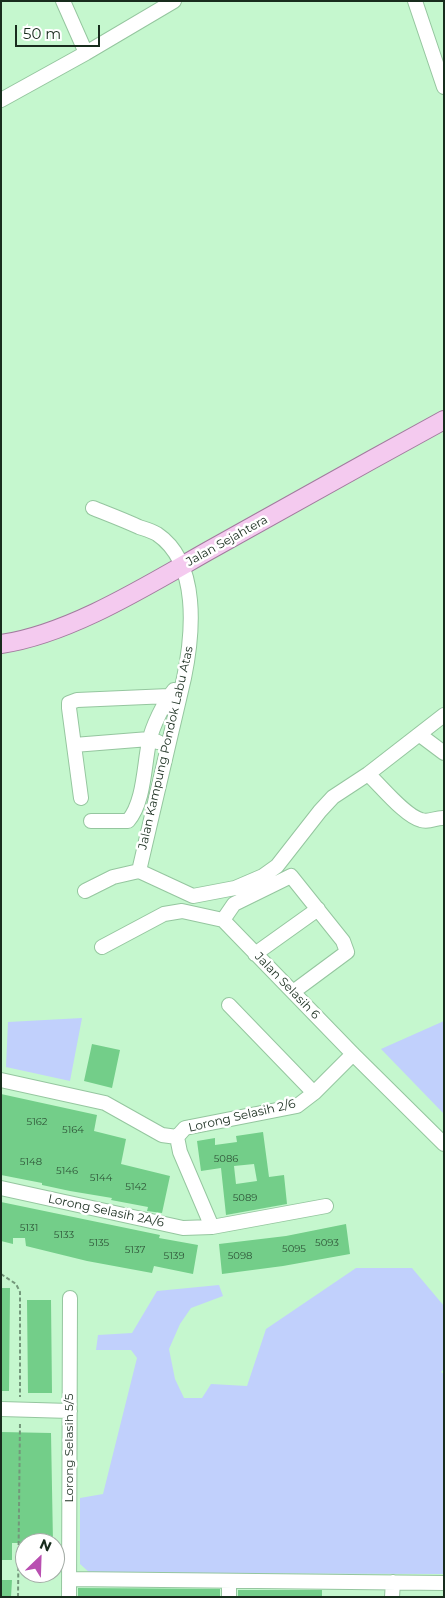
<!DOCTYPE html>
<style>
body{margin:0}
#map{position:relative;width:445px;height:1598px;overflow:hidden;background:#c5f7ce;font-family:Montserrat,sans-serif}
canvas{display:block}
.frame{position:absolute;inset:0;border:2px solid #182c1d;pointer-events:none}
.north{position:absolute;left:15px;top:1533px;width:50px;height:50px;box-sizing:border-box;background:#fff;border:1px solid #a3aba5;border-radius:50%;rotate:24deg;font-size:14px;font-weight:700;line-height:20px;text-align:center;color:#182c1d}
.north::after{content:'';display:block;margin:auto;width:18px;height:22px;background:#b94fb1;clip-path:polygon(50% 0,100% 100%,50% 72%,0 100%)}
.scale{position:absolute;left:15px;top:25px;width:85px;height:22px;box-sizing:border-box;border:2px solid #182c1d;border-top:0;padding-left:6px;font-size:15px;line-height:18px;white-space:nowrap;color:#182c1d;-webkit-text-stroke:4px #fff;paint-order:stroke}
</style>
<div id="map">
<canvas width="445" height="1598"></canvas>
<div class="frame"></div>
<div class="north">N</div>
<div class="scale">50 m</div>
</div>
<script>
const c = document.querySelector('canvas').getContext('2d');
c.lineJoin = 'round';
function fillPath(path, color) { c.fillStyle = color; c.fill(path, 'evenodd'); }
function stroke(path, color, width, dash) { c.strokeStyle = color; c.lineWidth = width; c.lineCap = dash ? 'butt' : 'round'; c.setLineDash(dash || []); c.stroke(path); }
function drawText(font, color, halo, rows, align = 'center') {
  c.font = font + ' Montserrat,sans-serif'; c.lineWidth = 5; c.setLineDash([]); c.textBaseline = 'middle'; c.strokeStyle = halo; c.fillStyle = color; for (const [text, x, y, turn = 0] of rows) {
    c.save(); c.translate(x, y); c.rotate((+turn || 0) * Math.PI / 180); c.textAlign = isNaN(turn) ? turn : align; if (halo) c.strokeText(text, 0, 0); c.fillText(text, 0, 0); c.restore();
  }
}
fillPath(new Path2D(`
 M82,1018L70,1081L6,1067L8,1022Z
 M444,1021V1114L381,1049Z
 M356,1268H412L444,1306V1369L441,1372L444,1374V1574L90,1573L80,1564V1498L103,1494L137,1358L131,1350H96L98,1335L132,1333L157,1291L219,1285L223,1296L191,1308L180,1324L169,1349L175,1379L184,1398H202L211,1384L247,1386L266,1329Z`), '#c1d0fc');
fillPath(new Path2D(`
 M92,1044L120,1050L112,1088L84,1081Z
 M1,1094L97,1115L94,1131L126,1139L121,1164L170,1176L162,1213L147,1211L148,1207L111,1200L112,1198L70,1191L42,1185V1183L1,1175Z
 M263,1132L269,1177L284,1175L287,1204L226,1215L221,1168L201,1171L197,1141L215,1138V1145L237,1142L236,1136ZM254,1164L257,1181L236,1184L234,1166Z
 M1,1202L160,1235L159,1238L198,1245L193,1274L154,1266L152,1273L87,1261L26,1246L25,1238H13V1244L1,1241Z
 M346,1224L350,1254L283,1266L222,1274L219,1244L286,1236Z
 M1,1288H10L9,1391H1Z
 M27,1300H51L52,1393H28Z
 M1,1432L51,1433L53,1543H12V1560H1Z
 M1,1580H12L11,1597H1Z
 M78,1588L220,1589V1597H78Z
 M238,1590H322V1597H238Z`), '#73ce89');
const minor = new Path2D(`
 M63,1L86,53
 M415,1L444,87
 M1,100L86,53L174,1
 M93,508C108,514 124,520 139,527C145,529 152,531 157,534C200,563 193,634 184,678L139,871
 M420,735L444,753
 M74,745L149,739L158,742
 M368,774C381,786 405,816 421,820C430,823 436,817 444,818
 M81,798L69,708V703L77,700L169,696
 M91,821H128C144,803 144,766 149,742C152,727 164,702 174,690
 M139,871L193,896L235,888L263,876L277,866L320,811L333,797L368,774L444,715
 M85,891L113,877L139,871
 M223,920L234,904L291,876L343,941L347,952L293,992
 M102,947L164,914L182,911L223,920L353,1054L444,1144
 M255,954L318,909
 M229,1005L314,1093
 M1,1080L105,1103L162,1135L177,1137
 M1,1188L183,1228L212,1227
 M326,1206L212,1227L180,1152L177,1137L185,1128L297,1106L314,1093L353,1054
 M1,1409L70,1411
 M69,1579L444,1583
 M69,1597L70,1298
 M229,1597V1581
 M392,1597L393,1582`);
const major = new Path2D(`
 M1,644C70,634 148,585 208,551C287,507 365,463 444,420`);
stroke(minor, '#95c69f', 16);
stroke(major, '#a27b9e', 20);
stroke(new Path2D(`
 M1,1274L16,1284L20,1292V1397
 M18,1597L20,1422`), '#73977a', 2, [4, 2.5]);
stroke(minor, '#fff', 14);
stroke(major, '#f4caef', 18);
drawText('10px', '#2f5438', null, [
 ["5162",37,1122],
 ["5164",73,1130],
 ["5086",226,1159],
 ["5148",31,1162],
 ["5146",67,1171],
 ["5144",101,1178],
 ["5142",136,1187],
 ["5089",245,1198],
 ["5131",29,1228],
 ["5133",64,1235],
 ["5135",99,1243],
 ["5093",327,1243],
 ["5095",294,1249],
 ["5137",135,1250],
 ["5139",174,1256],
 ["5098",240,1256]
]);
drawText('12px', '#182c1d', '#fff', [
 ["Jalan Sejahtera",227,541,-29],
 ["Jalan Kampung Pondok Labu Atas",166,748,-77],
 ["Jalan Selasih 6",287,986,46],
 ["Lorong Selasih 2/6",242,1116,-13],
 ["Lorong Selasih 2A/6",106,1211,12],
 ["Lorong Selasih 5/5",69,1448,-90]
]);
</script>
